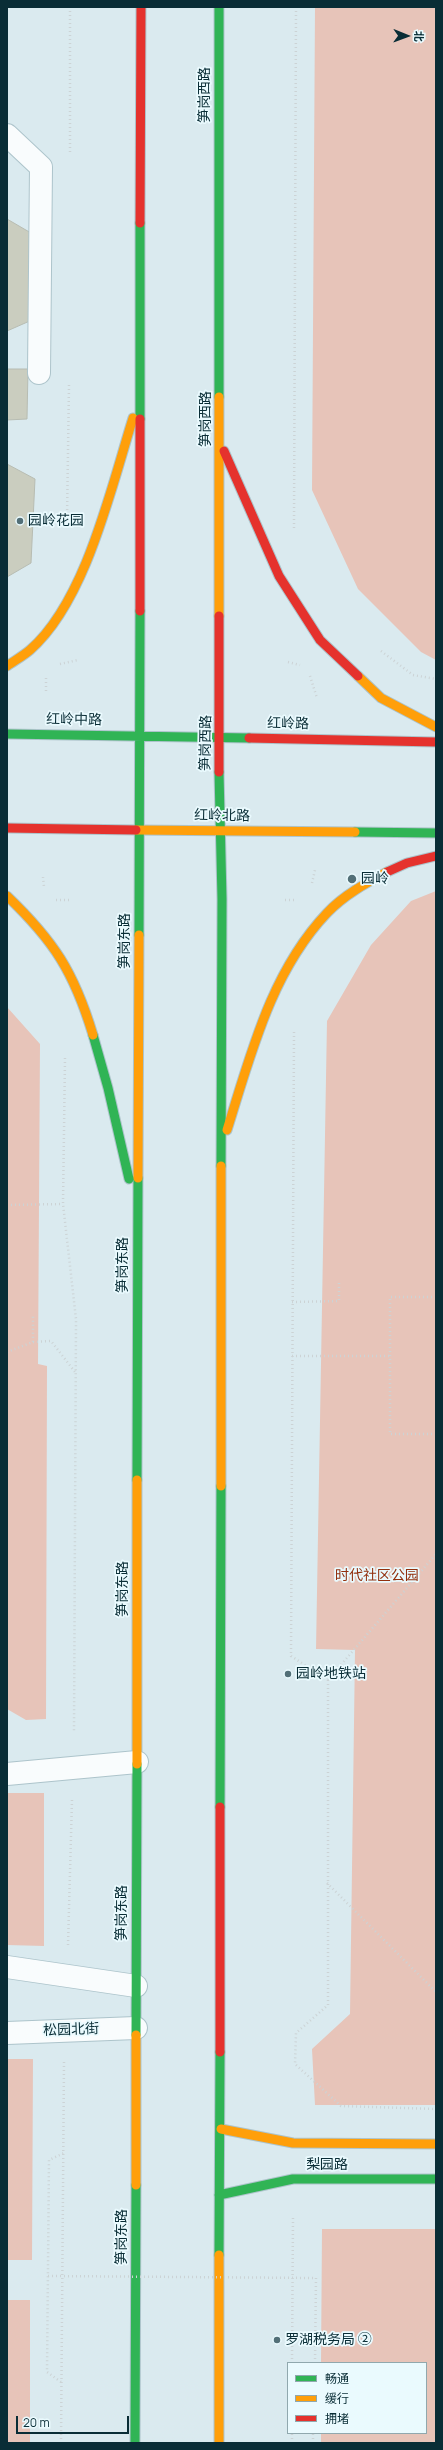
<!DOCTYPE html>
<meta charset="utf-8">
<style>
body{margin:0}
#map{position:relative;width:443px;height:2450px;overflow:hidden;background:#daeaef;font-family:Manrope,"Noto Sans SC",sans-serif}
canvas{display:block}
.frame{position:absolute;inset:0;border:8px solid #092d36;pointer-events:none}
.legend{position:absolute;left:287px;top:2362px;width:140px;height:72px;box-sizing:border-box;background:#eafafe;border:1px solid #90a8ae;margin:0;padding:5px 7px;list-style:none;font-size:12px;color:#092d36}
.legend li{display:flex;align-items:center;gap:8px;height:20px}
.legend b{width:20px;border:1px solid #90a8ae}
.north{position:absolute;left:387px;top:16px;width:40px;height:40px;-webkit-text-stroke:3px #eafafe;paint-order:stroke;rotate:91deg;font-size:11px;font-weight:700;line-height:16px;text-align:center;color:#092d36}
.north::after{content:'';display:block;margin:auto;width:14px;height:18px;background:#092d36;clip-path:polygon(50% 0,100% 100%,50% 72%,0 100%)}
.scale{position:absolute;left:16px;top:2416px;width:113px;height:18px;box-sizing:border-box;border:2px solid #092d36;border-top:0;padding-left:5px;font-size:12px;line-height:14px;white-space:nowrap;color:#092d36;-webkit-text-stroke:3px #eafafe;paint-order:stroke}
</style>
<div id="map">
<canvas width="443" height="2450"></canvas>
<div class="frame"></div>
<ul class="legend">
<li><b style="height:5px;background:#30b455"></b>畅通</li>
<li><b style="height:5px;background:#ff9f0a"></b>缓行</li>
<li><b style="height:5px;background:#e5322d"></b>拥堵</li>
</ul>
<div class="north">北</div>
<div class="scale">20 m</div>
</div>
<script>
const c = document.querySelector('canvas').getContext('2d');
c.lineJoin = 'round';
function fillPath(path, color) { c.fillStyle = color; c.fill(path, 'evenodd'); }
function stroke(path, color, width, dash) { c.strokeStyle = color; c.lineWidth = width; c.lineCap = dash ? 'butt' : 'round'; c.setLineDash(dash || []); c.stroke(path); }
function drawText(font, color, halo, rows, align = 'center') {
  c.font = font + ' Manrope,"Noto Sans SC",sans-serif'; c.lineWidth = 3.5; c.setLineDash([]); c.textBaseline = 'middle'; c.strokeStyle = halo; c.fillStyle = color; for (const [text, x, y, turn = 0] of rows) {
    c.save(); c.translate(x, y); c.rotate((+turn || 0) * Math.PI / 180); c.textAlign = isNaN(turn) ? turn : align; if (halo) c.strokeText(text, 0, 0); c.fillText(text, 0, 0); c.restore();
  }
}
fillPath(new Path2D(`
 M315,7H436V660L421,652L358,589L312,490Z
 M436,891V2105H315L312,2049L350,2014L355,1650L316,1649L327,1021L371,945L411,901Z
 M7,1007L40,1044L38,1364L47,1366L46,1719L26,1720L7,1709Z
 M7,1793H44V1946L7,1945Z
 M7,2059H33L32,2260H7Z
 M322,2229H436V2443H321V2433H426V2363H321Z
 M7,2300H30V2443H7Z`), '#e7c4b9');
const building = new Path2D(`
 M7,219L31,233L32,320L7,331Z
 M7,369H28L27,419L7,420Z
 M7,464L35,479L31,563L7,577Z`);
fillPath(building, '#cacdbf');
stroke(building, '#b7bcb2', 1);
const lane = new Path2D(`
 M7,135L41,167L39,373
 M7,1774L137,1762
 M7,1967L136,1986`);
const street = new Path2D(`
 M7,2033L136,2028`);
const fast = new Path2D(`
 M219,7V397
 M140,419V223
 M7,734L249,738
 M219,772L222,899L221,1166
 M355,832L436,833
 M139,935L140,611
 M93,1035L108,1088L129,1179
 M137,1480L138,1178
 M220,1807L221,1486
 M136,2035L137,1764
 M219,2195L293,2179H436
 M219,2255L220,2052
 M135,2443L136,2185`);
const slow = new Path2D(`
 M219,397V616
 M7,666C14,661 23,656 30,650C86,601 111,488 133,418
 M358,676L381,698L436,727
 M136,830L355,832
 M7,896C54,941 74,972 93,1035
 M227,1130C251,1054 271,972 327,913C344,895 366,883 387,872
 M138,1178L139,935
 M221,1486V1166
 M137,1764V1480
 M221,2129L293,2143L436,2144
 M136,2185V2035
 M219,2443V2255`);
const jam = new Path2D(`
 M140,223L141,7
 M224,451L279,576L320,640L358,676
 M140,611V419
 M219,616V772
 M249,738L436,742
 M7,828L136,830
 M387,872L407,863L436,856
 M220,2052V1807`);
stroke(lane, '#adc4cb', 24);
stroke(street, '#adc4cb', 24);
stroke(fast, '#adc4cb', 11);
stroke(slow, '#adc4cb', 11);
stroke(jam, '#adc4cb', 11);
stroke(new Path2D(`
 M70,152V7
 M67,518L69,385
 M294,528L296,7
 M381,651L413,675L436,679
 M288,662L300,665
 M60,664L78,660
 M310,676L317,698
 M46,691V678
 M43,877L44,887
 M312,883L315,870
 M56,900H71
 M285,900H297
 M294,1032L291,1656L328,1680V2005L296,2033L295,2064L341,2106L436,2109
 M65,1058L63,1204L76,1319L74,1733
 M7,1205L63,1204
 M436,1297H390V1434H436
 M292,1302L339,1301V1283
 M33,1342L51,1341L75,1372
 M7,1352L33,1342V1314
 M292,1356H391
 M328,1680L436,1554
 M327,1883L436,1992
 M68,1945L72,1800
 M292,2363L293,2216
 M315,2363L316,2278
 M61,2382L47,2372L49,2160L64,2153
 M61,2443L64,2062
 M292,2443V2433
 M313,2443V2433`), '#ccd3d5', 2.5, [1, 3]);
stroke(lane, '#f9fcfd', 22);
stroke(street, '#f9fcfd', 22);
stroke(fast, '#30b455', 9);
stroke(slow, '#ff9f0a', 9);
stroke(jam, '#e5322d', 9);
stroke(new Path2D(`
 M48,2276L316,2278`), '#ccd3d5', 2.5, [1, 3]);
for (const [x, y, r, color] of [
 [20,521,4,"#526f77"],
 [352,879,5,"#526f77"],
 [288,1674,4,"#526f77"],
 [277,2340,4,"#526f77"]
]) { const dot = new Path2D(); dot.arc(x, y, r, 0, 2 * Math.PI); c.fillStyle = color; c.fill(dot); stroke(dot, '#eafafe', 1.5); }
drawText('14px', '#092d36', '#eafafe', [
 ["笋岗西路",205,95,-90],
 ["笋岗西路",206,419,-90],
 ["红岭中路",74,720,1],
 ["红岭路",288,724,1],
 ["笋岗西路",206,743,-89],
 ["红岭北路",222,816,1],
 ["笋岗东路",125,941,-90],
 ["笋岗东路",123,1265,-90],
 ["笋岗东路",123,1589,-90],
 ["笋岗东路",122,1913,-90],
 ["松园北街",71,2030,-2],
 ["梨园路",327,2165],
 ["笋岗东路",122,2237,-90]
]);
drawText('14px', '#092d36', '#eafafe', [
 ["园岭花园",28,521],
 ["园岭",361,879],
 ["园岭地铁站",296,1674],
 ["罗湖税务局 ②",285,2340]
], 'left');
drawText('14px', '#92300e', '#eafafe', [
 ["时代社区公园",377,1576]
]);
</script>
